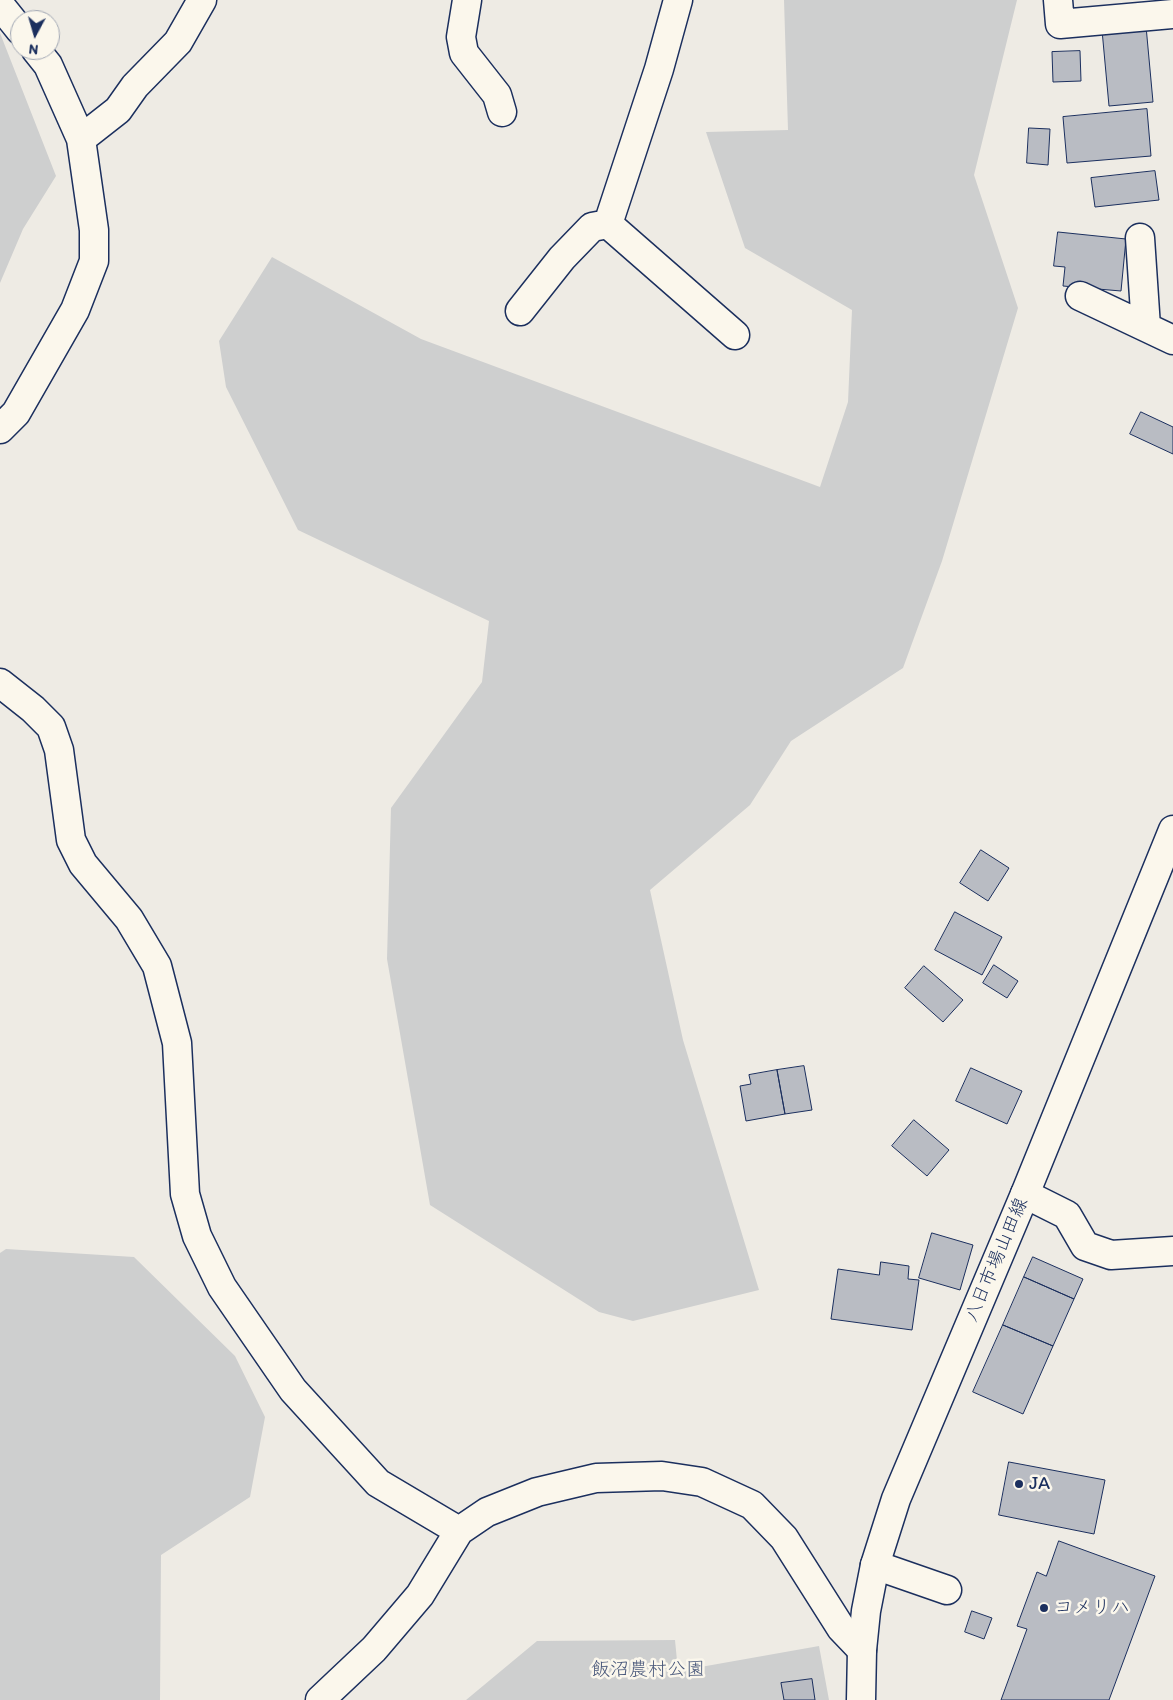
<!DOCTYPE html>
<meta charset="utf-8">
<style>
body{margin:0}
#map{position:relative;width:1173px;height:1700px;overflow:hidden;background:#eeebe4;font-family:Itim,sans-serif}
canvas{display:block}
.north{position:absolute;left:10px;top:10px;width:50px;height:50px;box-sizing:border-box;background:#fbf7ec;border:1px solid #a1a7b3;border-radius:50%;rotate:186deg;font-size:14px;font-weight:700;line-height:20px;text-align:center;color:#1b2f5e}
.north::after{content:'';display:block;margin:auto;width:18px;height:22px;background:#1b2f5e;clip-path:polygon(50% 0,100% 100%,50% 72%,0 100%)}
</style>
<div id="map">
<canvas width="1173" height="1700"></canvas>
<div class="north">N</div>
</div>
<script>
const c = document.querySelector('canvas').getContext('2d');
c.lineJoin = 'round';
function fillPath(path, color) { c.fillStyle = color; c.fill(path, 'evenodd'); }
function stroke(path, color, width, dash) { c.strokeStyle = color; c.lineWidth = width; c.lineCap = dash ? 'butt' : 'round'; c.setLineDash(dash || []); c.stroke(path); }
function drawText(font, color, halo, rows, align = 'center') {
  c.font = font + ' Itim,"Klee One",sans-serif'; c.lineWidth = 5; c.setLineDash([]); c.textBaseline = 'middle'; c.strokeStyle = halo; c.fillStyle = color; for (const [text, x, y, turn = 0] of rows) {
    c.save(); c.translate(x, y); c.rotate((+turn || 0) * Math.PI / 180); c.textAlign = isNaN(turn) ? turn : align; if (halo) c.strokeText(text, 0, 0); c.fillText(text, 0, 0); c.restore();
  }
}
fillPath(new Path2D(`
 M784,0H1017L974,175L1018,308L942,561L903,668L791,741L750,805L650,890L683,1040L759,1290L633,1321L599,1312L430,1205L387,959L391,808L482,682L489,621L298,530L226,387L219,341L272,257L421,339L820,487L848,402L852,310L745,248L706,132L788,130Z
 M0,33L56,176L23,229L0,283Z
 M6,1249L134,1257L235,1356L265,1417L250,1497L161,1555L160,1700H0V1253Z
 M675,1640L678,1671L819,1646L829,1700H466L537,1641Z`), '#cecfcf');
const building = new Path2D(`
 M1146,26L1153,102L1109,106L1102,30Z
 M1080,51L1081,81L1053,82L1052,52Z
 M1147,109L1151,156L1067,163L1063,117Z
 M1029,128L1050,129L1048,165L1027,163Z
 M1155,171L1159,200L1095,207L1091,178Z
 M1058,232L1126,239L1121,291L1063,286L1065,267L1054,266Z
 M1141,412L1173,427V454L1130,434Z
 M981,850L1009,868L988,901L960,883Z
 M955,912L1002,937L982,975L935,950Z
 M994,965L1018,981L1007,998L983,983Z
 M924,966L963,1000L943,1022L905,988Z
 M804,1066L812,1110L785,1114L777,1070Z
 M971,1068L1022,1091L1007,1124L956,1101Z
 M777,1070L785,1114L746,1121L740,1086L751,1084L749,1075Z
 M914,1120L949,1150L927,1176L892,1146Z
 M932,1233L973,1245L960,1290L919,1278Z
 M1033,1257L1083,1279L1074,1299L1024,1277Z
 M881,1262L909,1266L908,1279L919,1280L912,1330L831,1319L838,1269L879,1275Z
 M1024,1277L1074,1299L1053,1346L1003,1325Z
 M1003,1325L1053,1346L1023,1414L973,1392Z
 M1009,1462L1105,1480L1094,1534L999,1515Z
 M1059,1541L1155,1576L1109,1700H1001L1027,1629L1017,1626L1037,1572L1046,1576Z
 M972,1611L992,1618L984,1639L965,1632Z
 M812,1679L815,1700H784L781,1683Z`);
fillPath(building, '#b9bcc3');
stroke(building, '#1b2f5e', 1);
const minor = new Path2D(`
 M467,0L461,37L464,53L497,95L502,112
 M1058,0L1060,24L1173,14
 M0,5L20,30
 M81,139L118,110L135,86L178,42L202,0
 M608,224L659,69L678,0
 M1140,238L1146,327
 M1080,296L1173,340
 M520,311L562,258L592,227L608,224L735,335
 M0,429L16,413L75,310L94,261V230L81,139L48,65L36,50
 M0,683L33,709L51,727L59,750L71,840L83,864L129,919L157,966L177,1043L185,1194L197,1236L222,1287L293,1390L378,1483L459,1531
 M1025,1194L1067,1215L1085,1246L1111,1255L1173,1251
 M875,1565L947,1590
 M320,1700L374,1649L420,1595L459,1531L487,1512L537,1492L596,1478L662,1476L702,1482L752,1505L784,1538L841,1628L862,1650`);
const major = new Path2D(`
 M861,1700L862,1650L866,1611L875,1565L896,1499L1025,1194L1173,830`);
stroke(minor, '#1b2f5e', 31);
stroke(major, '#1b2f5e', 31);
stroke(minor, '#fbf7ec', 28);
stroke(major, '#fbf7ec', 28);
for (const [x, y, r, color] of [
 [1019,1484,5,"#1b2f5e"],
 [1044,1608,5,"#1b2f5e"]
]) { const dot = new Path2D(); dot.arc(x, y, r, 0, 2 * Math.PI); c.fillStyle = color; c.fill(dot); stroke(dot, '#fbf7ec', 2); }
drawText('19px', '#1b2f5e', '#fbf7ec', [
 ["八日市場山田線",997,1260,-67]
]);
drawText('19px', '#1b2f5e', '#fbf7ec', [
 ["JA",1029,1484],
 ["コメリハ",1054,1608]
], 'left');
drawText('19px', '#48577a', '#fbf7ec', [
 ["飯沼農村公園",648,1670]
]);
</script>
